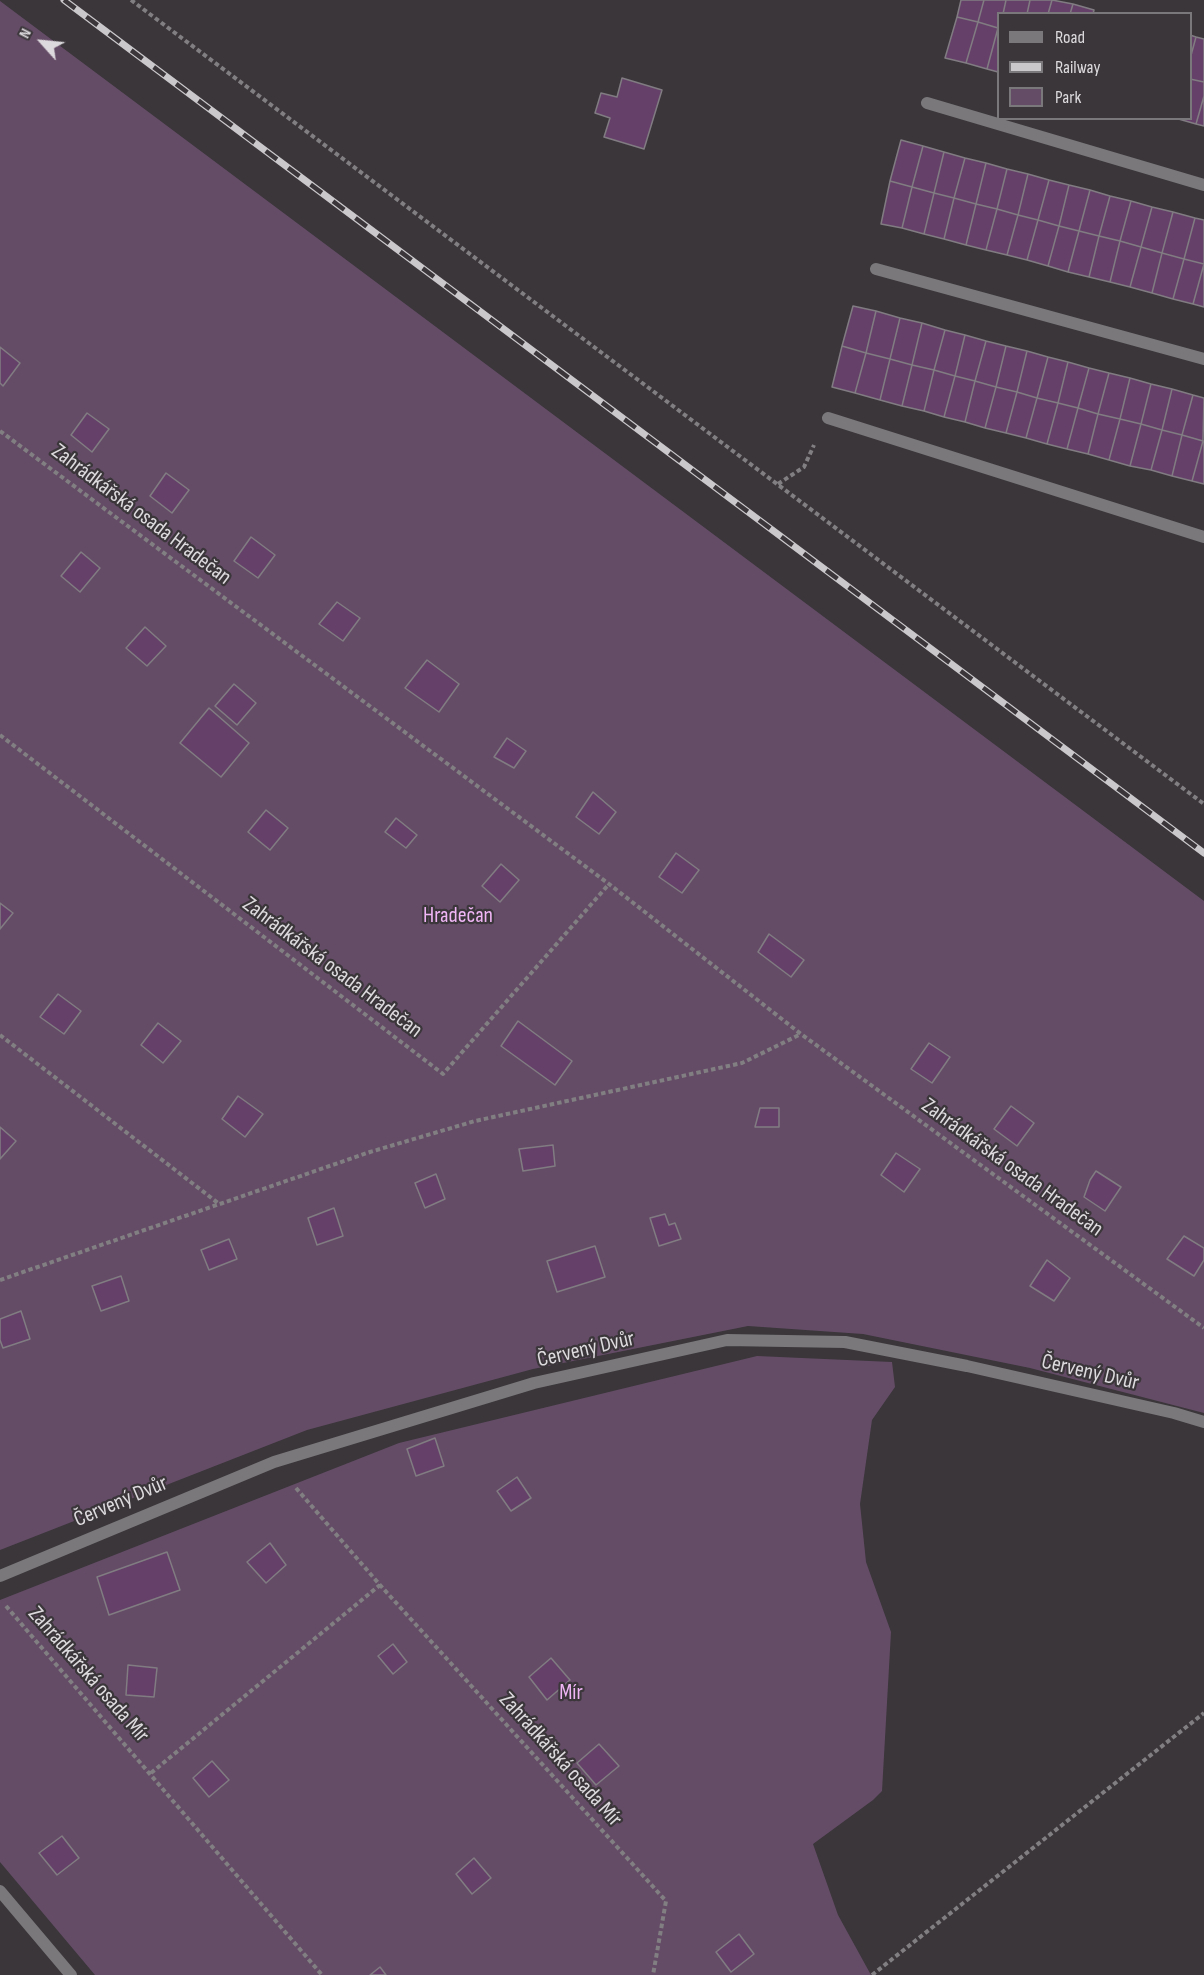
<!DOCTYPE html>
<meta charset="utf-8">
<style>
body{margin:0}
#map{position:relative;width:1204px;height:1975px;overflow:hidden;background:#3a363a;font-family:"Sofia Sans Condensed",sans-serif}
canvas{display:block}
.legend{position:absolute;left:997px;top:12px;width:195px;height:108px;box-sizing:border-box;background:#3a363a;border:2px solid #7b787b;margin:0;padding:8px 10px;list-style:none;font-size:18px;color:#dddadd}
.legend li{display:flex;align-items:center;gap:12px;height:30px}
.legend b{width:30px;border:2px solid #7b787b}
.north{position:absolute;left:12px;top:12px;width:60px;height:60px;-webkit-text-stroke:4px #3a363a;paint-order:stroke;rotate:297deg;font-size:16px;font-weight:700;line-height:24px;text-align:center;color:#dddadd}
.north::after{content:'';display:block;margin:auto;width:21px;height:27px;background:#dddadd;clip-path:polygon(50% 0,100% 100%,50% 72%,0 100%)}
</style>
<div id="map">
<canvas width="1204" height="1975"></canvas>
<ul class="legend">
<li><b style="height:8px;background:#7a787a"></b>Road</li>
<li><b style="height:8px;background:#cbc8cb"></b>Railway</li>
<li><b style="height:16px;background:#644c66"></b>Park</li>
</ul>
<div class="north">N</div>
</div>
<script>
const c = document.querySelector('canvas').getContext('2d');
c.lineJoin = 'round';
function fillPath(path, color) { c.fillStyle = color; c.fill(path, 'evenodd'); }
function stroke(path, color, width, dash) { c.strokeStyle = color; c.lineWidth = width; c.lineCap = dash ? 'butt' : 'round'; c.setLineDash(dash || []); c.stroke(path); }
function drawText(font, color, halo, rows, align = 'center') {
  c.font = font + ' "Sofia Sans Condensed",sans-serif'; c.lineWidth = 4.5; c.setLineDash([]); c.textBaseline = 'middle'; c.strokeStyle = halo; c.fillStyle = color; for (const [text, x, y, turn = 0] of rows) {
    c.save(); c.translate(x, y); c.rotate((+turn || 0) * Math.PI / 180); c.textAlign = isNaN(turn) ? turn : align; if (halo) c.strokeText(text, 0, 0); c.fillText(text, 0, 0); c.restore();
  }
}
fillPath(new Path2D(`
 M0,1L1204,901V1413L1030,1368L863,1334L748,1326L533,1369L307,1430L0,1550Z
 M757,1356L892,1362L895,1387L872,1420L860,1504L866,1562L891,1632L882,1791L873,1800L813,1844L838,1915L871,1975H95L0,1862V1600L399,1443Z`), '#644c66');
const building = new Path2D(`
 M961,0H984L978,22L957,17Z
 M984,0H1006L1003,14H998V28L978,22Z
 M1006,0H1030L1027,14H1003Z
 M1030,0H1052L1048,14H1027Z
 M1052,0L1073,4L1070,14H1048Z
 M1073,4L1094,10L1093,14H1070Z
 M957,17L978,22L966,63L945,58Z
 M978,22L998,28L987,69L966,63Z
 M998,28V72L987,69Z
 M1190,35L1196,37L1190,59Z
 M1196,37L1204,39V82L1190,79V59Z
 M622,78L662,90L644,149L604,137L610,118L595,113L601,93L617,97Z
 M1190,79L1204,82V96L1196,124L1175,118H1190Z
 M1204,96V126L1196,124Z
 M901,140L923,146L912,187L890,181Z
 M923,146L944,152L934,193L912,187Z
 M944,152L965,158L954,198L934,193Z
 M965,158L986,163L976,204L954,198Z
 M986,163L1007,169L997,209L976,204Z
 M1007,169L1028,174L1018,215L997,209Z
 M1028,174L1049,180L1038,220L1018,215Z
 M1049,180L1069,185L1059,226L1038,220Z
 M890,181L912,187L902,228L881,224Z
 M1069,185L1090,190L1079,231L1059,226Z
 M912,187L934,193L924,234L902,228Z
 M1090,190L1110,196L1099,236L1079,231Z
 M934,193L954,198L944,239L924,234Z
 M1110,196L1131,201L1120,241L1099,236Z
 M954,198L976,204L966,245L944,239Z
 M1131,201L1152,207L1141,247L1120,241Z
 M976,204L997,209L986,250L966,245Z
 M1152,207L1173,212L1162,253L1141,247Z
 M997,209L1018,215L1007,255L986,250Z
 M1173,212L1195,218L1184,259L1162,253Z
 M1018,215L1038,220L1027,260L1007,255Z
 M1195,218L1204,220V264L1184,259Z
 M1038,220L1059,226L1048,266L1027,260Z
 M1059,226L1079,231L1068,272L1048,266Z
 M1079,231L1099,236L1089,277L1068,272Z
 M1099,236L1120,241L1110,282L1089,277Z
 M1120,241L1141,247L1130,287L1110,282Z
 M1141,247L1162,253L1152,293L1130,287Z
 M1162,253L1184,259L1173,299L1152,293Z
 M1184,259L1204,264L1193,304L1173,299Z
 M1204,264V307L1193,304Z
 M853,306L876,311L866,353L842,346Z
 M876,311L900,318L890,359L866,353Z
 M900,318L922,323L912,365L890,359Z
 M922,323L945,330L934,370L912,365Z
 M945,330L965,335L955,376L934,370Z
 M965,335L986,341L975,381L955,376Z
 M986,341L1006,346L996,387L975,381Z
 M842,346L866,353L855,393L832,387Z
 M1006,346L1027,351L1017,392L996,387Z
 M0,347L20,363L3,386L0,383Z
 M1027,351L1048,357L1037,398L1017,392Z
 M866,353L890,359L880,400L855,393Z
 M1048,357L1068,362L1058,403L1037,398Z
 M890,359L912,365L902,406L880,400Z
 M1068,362L1089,368L1078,408L1058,403Z
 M912,365L934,370L924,411L902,406Z
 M1089,368L1109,373L1098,414L1078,408Z
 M934,370L955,376L944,417L924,411Z
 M1109,373L1130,378L1120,419L1098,414Z
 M955,376L975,381L965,422L944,417Z
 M1130,378L1151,384L1141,424L1120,419Z
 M975,381L996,387L985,428L965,422Z
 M1151,384L1172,389L1162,430L1141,424Z
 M996,387L1017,392L1006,433L985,428Z
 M1172,389L1193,395L1182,435L1162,430Z
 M1017,392L1037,398L1026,438L1006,433Z
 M1193,395L1204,398L1203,441L1182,435Z
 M1037,398L1058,403L1047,444L1026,438Z
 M1058,403L1078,408L1067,449L1047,444Z
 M1078,408L1098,414L1088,454L1067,449Z
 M87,413L109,429L92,452L71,435Z
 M1098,414L1120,419L1109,460L1088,454Z
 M1120,419L1141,424L1130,466L1109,460Z
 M1141,424L1162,430L1151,470L1130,466Z
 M1162,430L1182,435L1172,476L1151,470Z
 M1182,435L1203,441L1192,481L1172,476Z
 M1203,441H1204V484L1192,481Z
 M166,473L189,490L172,513L150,496Z
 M251,537L275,555L258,578L234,561Z
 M81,552L100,568L80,592L61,576Z
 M337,602L360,618L343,641L319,624Z
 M145,627L166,646L147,666L126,648Z
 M427,660L459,684L439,712L405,688Z
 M234,684L256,703L237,725L215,706Z
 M209,708L249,743L221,777L180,743Z
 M507,738L526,751L514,768L494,757Z
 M593,792L616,812L599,834L576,817Z
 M266,810L288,828L270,850L248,832Z
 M396,818L417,835L406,848L385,832Z
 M676,853L699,870L682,893L659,877Z
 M501,864L519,880L500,902L482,886Z
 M0,903L13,913L0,929Z
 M769,934L804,960L791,977L758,952Z
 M58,994L81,1011L64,1034L40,1017Z
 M518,1021L572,1061L555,1085L501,1046Z
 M158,1023L181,1041L163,1063L141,1045Z
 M929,1043L950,1057L932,1083L911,1069Z
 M238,1096L263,1114L245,1137L222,1119Z
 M1011,1106L1034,1123L1017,1146L994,1129Z
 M760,1108H779V1127H755Z
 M0,1127L16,1141L0,1159Z
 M553,1145L555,1166L523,1171L519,1149Z
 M896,1153L920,1169L904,1192L881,1175Z
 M1096,1171L1121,1187L1105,1211L1084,1197L1090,1180Z
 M436,1174L445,1199L425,1208L415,1183Z
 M334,1208L343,1236L317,1245L308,1218Z
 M665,1214L669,1225L675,1223L681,1239L659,1246L650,1218Z
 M1184,1236L1204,1248V1260L1194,1276L1167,1259Z
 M229,1239L237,1259L209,1270L201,1250Z
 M595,1246L605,1277L557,1292L547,1261Z
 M1047,1260L1070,1278L1054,1301L1030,1286Z
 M121,1276L129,1301L101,1311L92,1286Z
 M21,1311L30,1339L3,1348L0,1340V1319Z
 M435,1438L444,1466L416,1476L407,1449Z
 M517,1477L531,1498L511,1511L497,1491Z
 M270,1543L286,1565L266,1583L247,1562Z
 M167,1552L180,1590L109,1615L97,1577Z
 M393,1644L407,1662L393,1674L378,1656Z
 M551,1658L570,1680L547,1700L529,1677Z
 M128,1665L157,1668L154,1697L126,1695Z
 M599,1744L619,1766L596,1785L577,1763Z
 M212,1761L229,1780L209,1797L193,1778Z
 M62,1836L79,1858L57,1875L39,1853Z
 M474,1858L491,1878L472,1894L456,1874Z
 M739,1934L754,1954L731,1972L716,1952Z
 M380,1967L386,1975H370Z`);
fillPath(building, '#654169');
stroke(building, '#817c82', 1.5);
stroke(new Path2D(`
 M131,0L1204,804
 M0,431L609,884L801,1034L1204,1328
 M778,484L804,467L814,445
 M0,735L443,1074L609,884
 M0,1035L218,1203
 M0,1280L370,1152L475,1121L742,1063L801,1034
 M296,1488L380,1585L666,1901L653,1975
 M6,1606L322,1975
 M151,1773L380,1585
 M872,1975L1204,1713`), '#827f82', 4, [4.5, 3]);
stroke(new Path2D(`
 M927,103L1204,185
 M876,269L1204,359
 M828,418L1204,537`), '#7a787a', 12);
stroke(new Path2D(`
 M0,1576L274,1462L534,1383L727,1340L845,1342L967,1366L1174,1413L1204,1422
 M0,1891L71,1975`), '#7a787a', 12);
const rail = new Path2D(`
 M64,0L1204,853`);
stroke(rail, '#cbc8cb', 7);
stroke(rail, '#3a363a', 4.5, [14]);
drawText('22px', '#dddadd', '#3a363a', [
 ["Zahrádkářská osada Hradečan",141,515,37],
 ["Zahrádkářská osada Hradečan",332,968,37],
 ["Zahrádkářská osada Hradečan",1012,1168,36],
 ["Červený Dvůr",586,1350,-13],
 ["Červený Dvůr",1090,1373,13],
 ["Červený Dvůr",121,1502,-23],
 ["Zahrádkářská osada Mír",88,1675,49],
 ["Zahrádkářská osada Mír",560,1760,48]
]);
drawText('22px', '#efb5f5', '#3a363a', [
 ["Hradečan",458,916],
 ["Mír",571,1693]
]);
</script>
